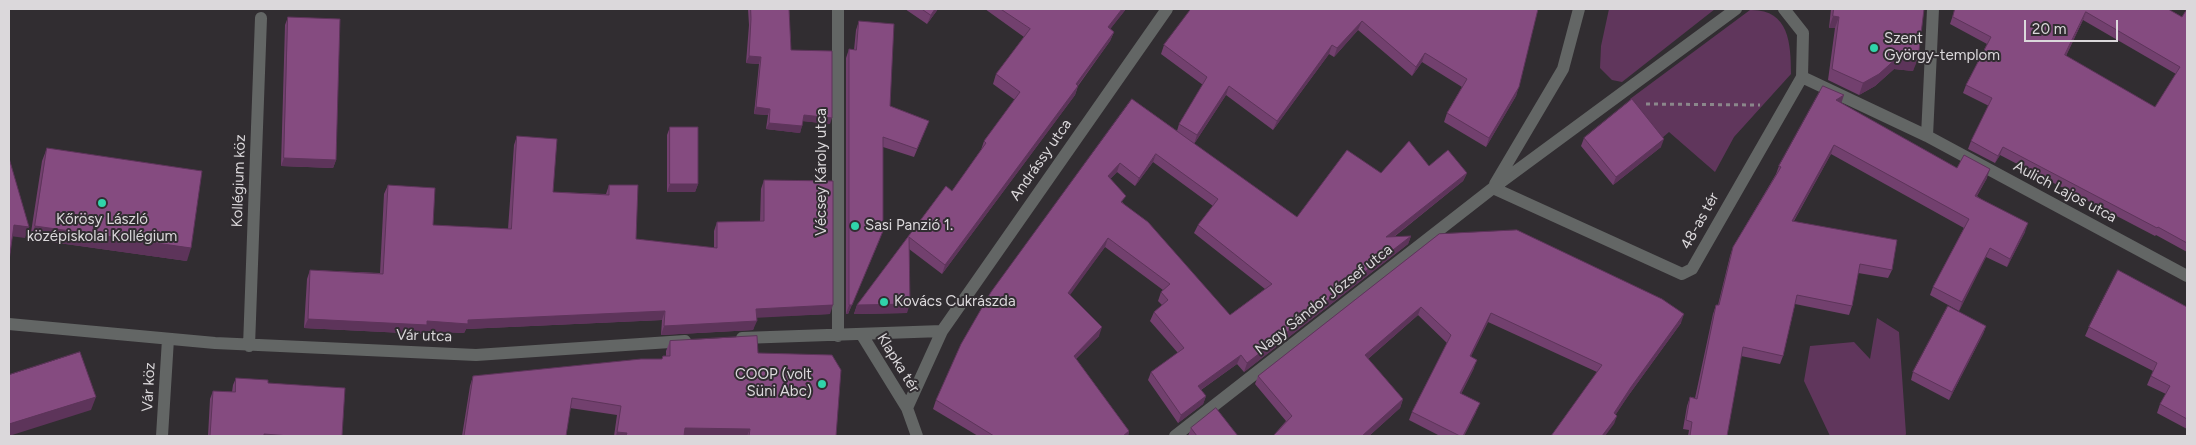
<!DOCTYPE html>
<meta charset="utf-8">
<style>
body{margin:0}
#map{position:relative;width:2196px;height:445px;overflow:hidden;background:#312d31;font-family:Figtree,sans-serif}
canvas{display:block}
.frame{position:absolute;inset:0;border:10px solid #dbd8db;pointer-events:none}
.scale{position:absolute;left:2024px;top:20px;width:94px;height:22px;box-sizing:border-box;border:2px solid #dbd8db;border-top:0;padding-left:6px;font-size:15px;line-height:18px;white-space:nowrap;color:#dbd8db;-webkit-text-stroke:4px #312d31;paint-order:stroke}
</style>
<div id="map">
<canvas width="2196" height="445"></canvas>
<div class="frame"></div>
<div class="scale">20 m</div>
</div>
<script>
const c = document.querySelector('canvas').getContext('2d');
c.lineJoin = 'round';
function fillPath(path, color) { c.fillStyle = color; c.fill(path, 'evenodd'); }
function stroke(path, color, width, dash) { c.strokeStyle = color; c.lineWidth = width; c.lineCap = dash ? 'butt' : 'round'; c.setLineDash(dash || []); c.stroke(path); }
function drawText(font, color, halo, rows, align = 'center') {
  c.font = font + ' Figtree,sans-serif'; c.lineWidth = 4; c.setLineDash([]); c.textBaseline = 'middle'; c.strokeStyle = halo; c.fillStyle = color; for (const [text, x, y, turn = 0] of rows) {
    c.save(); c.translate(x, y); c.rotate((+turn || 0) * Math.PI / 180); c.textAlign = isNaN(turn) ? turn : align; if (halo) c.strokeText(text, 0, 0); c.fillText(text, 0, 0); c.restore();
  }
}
fillPath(new Path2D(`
 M1609,9H1715L1622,82L1612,80L1600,68L1601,46Z
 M1750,10C1789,9 1791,43 1791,74L1734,137L1715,172L1669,132L1661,139L1630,99Z
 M1877,318L1899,332L1906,434L1905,436H1830L1804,381L1810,346L1854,342L1870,359Z`), '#60365c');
stroke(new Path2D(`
 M1646,104L1760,105`), '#8b878b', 3, [4, 4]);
stroke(new Path2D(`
 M1802,77L1927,136L2187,276
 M1927,136L1933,9
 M1495,184L1563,69L1579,9
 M1493,188L1682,274L1692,269L1802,77L1803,33L1784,9
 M9,324L215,343L476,355L685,341
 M862,335L907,408L917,436
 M838,336V9
 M742,338L942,331
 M249,346L261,18
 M907,408L942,331L1167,9
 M162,436L168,339
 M1175,436L1493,188L1736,9`), '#636665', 12);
fillPath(new Path2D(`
 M748,9H789L791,50L830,124L803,121L800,133L766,129L768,115L754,114L759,64L746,63L749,25Z
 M905,9H938L927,24Z
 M985,9H1126L1110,29L1114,32L1110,41L1078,86L1075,95L942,274L909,249L907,313L854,314L857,305L946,186L952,191L981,150L984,141L1015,100L993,84L996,74L1024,37Z
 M1191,9H1538L1516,96L1486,147L1444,122L1447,113L1462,87L1422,62L1412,76L1358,30L1334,57L1329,54L1273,130L1226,95L1194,144L1297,217L1381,173L1429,166L1467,173L1463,181L1394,237L1411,236L1408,244L1244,372L1237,364L1201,390L1206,396L1203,404L1178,423L1148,380L1151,372L1178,353L1150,321L1154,312L1162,305L1158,301L1161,292L1163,290L1105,247L1069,295L1099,336L1076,359L1129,431L1128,436H978L933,409L936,400L1132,99L1177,131L1179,124L1203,85L1161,54L1164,45ZM1153,162L1213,206L1198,225L1194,233L1265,289L1230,315L1123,203L1110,179L1117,172L1135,186Z
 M1831,9H1924L1913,71L1894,69L1875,86L1859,95L1828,80L1835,28H1829Z
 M1955,9H2168L2182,17L2187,9V252L2156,235L2155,236L2000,155L1995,163L1968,149L1971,141L1989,106L1963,93L1966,85L1987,44L1950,24ZM2083,20L2176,74L2155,107L2066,56Z
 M288,17L336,160L333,168L281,166L285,25Z
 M859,21L890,106L929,121L914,157L883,147L880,239L848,314H846V58L849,49L854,50L856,30Z
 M1841,103L1957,168L1987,178L1977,196L2025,232L2007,267L1986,257L1959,311L1930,295L1933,287L1964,228L1831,154L1794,221L1892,270L1888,278L1858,273L1852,306L1849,315L1795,304L1783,356L1780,364L1741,356L1727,436H1688L1689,430L1683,429L1687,406L1690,397L1695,398L1713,314L1716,305H1718L1730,256L1733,247L1776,174L1779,166Z
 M670,127L698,184L695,192H667V135Z
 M517,136L553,192L606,194L609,185L636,239L714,248V231L717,222H760L761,189L764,180L830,314L757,317L753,330L661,335L662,320L466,329L464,333L425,331L424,334L304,328L307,279L310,270L380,273L384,194L388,185L433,225L508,229L514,145Z
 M1584,138L1661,147L1613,185L1581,146Z
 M47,148L187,261L30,239L42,161Z
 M1439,234L1681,323L1628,396L1615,415L1614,424L1597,372L1488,322L1471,356L1474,368L1461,394L1476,412L1464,436H1440L1409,420L1412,412L1447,343L1418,315L1368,359L1403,399L1400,408L1369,436H1273L1286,421L1255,384L1258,376Z
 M2187,307V429L2157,413L2160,404L2166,394L2147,385L2153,371L2085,336L2089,327Z
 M1986,326L1983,334L1949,400L1911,380L1913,372Z
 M670,341L758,353L836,436H614L617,415L570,408L566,436H462L470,386L473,376L662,359L663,356H666V351Z
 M236,378L268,383L342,436H208L210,399L213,391L232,392L233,385Z
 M1191,428L1238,436H1188Z`), '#72406e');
fillPath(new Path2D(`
 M935,9H938L927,24L931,15Z
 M1122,9H1126L1104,37L1108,27Z
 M2086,12L2083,20L2062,63L2065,55Z
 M1833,16L1839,17L1835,28H1829Z
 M1362,21L1358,30L1334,57L1337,48Z
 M1114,32L1110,41L1072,93L1076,84Z
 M1332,45L1329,54L1273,130L1277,121Z
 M1425,53L1422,62L1412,76L1416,67Z
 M749,56L761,57L759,64L746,63Z
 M1898,57L1918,59L1913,71L1894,69L1875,86L1859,95L1863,83Z
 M1078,86L1075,95L942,274L945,265Z
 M1229,86L1226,95L1194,144L1197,135Z
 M1519,87L1516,96L1486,147L1489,138Z
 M1844,95L1841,104L1836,100Z
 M756,107L770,109L768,115L754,114Z
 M804,115L832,118L830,124L802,121Z
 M769,123L802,126L800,133L766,129Z
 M1664,139L1661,147L1613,185L1616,177Z
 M1834,145L1831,154L1789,229L1792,221Z
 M2003,147L2000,155L1995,163L1998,156Z
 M1156,154L1153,162L1135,186L1139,178Z
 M284,158L336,160L333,168L281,166Z
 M1120,163L1117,172L1105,184L1108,176Z
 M1990,169L1987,178L1972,204L1975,196Z
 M1467,173L1463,181L1382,246L1386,237Z
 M670,184H698L695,192H667Z
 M2028,223L2025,232L2007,267L2010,259Z
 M14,225L29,227L25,238L10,236Z
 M35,226L191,248L187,261L30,239Z
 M883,231L848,314H846L849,305Z
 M1411,236L1408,244L1244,372L1247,363Z
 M1108,238L1105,247L1065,302L1068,293Z
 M1990,248L1986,257L1959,311L1962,302Z
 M910,304L907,313L854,314L857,305Z
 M833,305L830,314L753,318L756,309Z
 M1421,307L1418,315L1362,364L1365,355Z
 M665,311L662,320L466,329L464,333L425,331L424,334L304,328L308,319L468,320Z
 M1491,313L1488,322L1467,364L1470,356Z
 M1684,314L1681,323L1628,396L1611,422L1614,413L1631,387Z
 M757,321L753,330L661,335L664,326Z
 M1986,326L1983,334L1949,400L1952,392Z
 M1102,327L1099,336L1070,364L1074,356Z
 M1241,355L1237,364L1195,394L1198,386Z
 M1477,360L1474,368L1457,402L1460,393Z
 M1206,396L1203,404L1178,423L1181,415Z
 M96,397L91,410L9,436V424Z
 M1403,399L1400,408L1369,436H1362Z
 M1480,403L1476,412L1464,436H1463Z
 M1617,416L1614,424L1605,436H1602Z
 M685,428L750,429L747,436H682Z
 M1129,431L1128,436H1123Z
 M617,432L627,433L625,436H616Z
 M264,434L290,436H263Z`), '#5d345a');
const building = new Path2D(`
 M751,9H789L791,50L832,51V118L804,115L802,126L769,123L770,109L756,107L761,57L749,56L751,19Z
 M922,9H935L931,15Z
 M1001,9H1122L1108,27L1114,32L1076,84L1078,86L945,265L909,237L910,304L857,305L946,186L952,191L986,143L984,141L1020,92L996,74L1030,29Z
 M1191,9H1538L1519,87L1489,138L1447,113L1467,79L1425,53L1416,67L1362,21L1337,48L1332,45L1277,121L1229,86L1197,135L1179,124L1207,77L1164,45Z
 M1834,9H1924L1918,59L1898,57L1879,74L1863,83L1832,69L1839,17L1833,16Z
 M1955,9H2168L2182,17L2187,9V243L2158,227L2157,228L2003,147L1998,156L1971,141L1992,98L1966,85L1991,37L1953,17ZM2086,12L2180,67L2155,107L2065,55Z
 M288,17L340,19L336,160L284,158Z
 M859,21L894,24L890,106L929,121L917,149L883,137V231L852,305H849V49L856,50Z
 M1823,86L1844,95L1836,100L1957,168L1964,155L1990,169L1975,196L2028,223L2010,259L1990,248L1962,302L1933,287L1969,219L1834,145L1792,221L1897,240L1892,270L1860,264L1852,306L1797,295L1783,356L1743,347L1727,436H1690L1692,422L1686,420L1690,397L1697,399L1716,305H1719L1733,247L1781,167L1779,166Z
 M1132,99L1297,217L1347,150L1381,173L1409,141L1429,166L1448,150L1467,173L1386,237L1411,236L1247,363L1241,355L1198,386L1206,396L1181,415L1151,372L1184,348L1154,312L1168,300L1161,292L1170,284L1108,238L1068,293L1102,327L1074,356L1129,431L1123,436H994L981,428L936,400L961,344L991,292ZM1156,154L1218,199L1198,225L1272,284L1230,315L1148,222L1121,202L1126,196L1108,176L1120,163L1139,178Z
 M1632,99L1664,139L1616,177L1584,138Z
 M670,127H698V184H670Z
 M517,136L557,139L553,192L609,195V185H638L636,239L717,248V222L764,221V180L833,181V305L756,309L757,321L664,326L665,311L468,320V324L427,321V325L308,319L310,270L383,274L388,185L435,188L433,225L511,229Z
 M47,148L202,171L191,248L35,226Z
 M9,158L29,227L14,225L9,261Z
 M1517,230L1662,299L1684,314L1631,387L1614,413L1617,416L1602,436H1551L1602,365L1491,313L1470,356L1477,360L1460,393L1480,403L1463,436H1460L1412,412L1451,335L1421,307L1365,355L1403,399L1362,436H1273L1292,416L1258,376L1439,234Z
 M2118,270L2187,307V419L2160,404L2170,386L2151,376L2157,363L2089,327Z
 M1948,306L1986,326L1952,392L1913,372Z
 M757,336L758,353L832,355L841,370L836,436H749L750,429L685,428L684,436H626L627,433L617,432L621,406L572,398L566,436H464L473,376L641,359H662L663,356H670V341Z
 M80,352L96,397L9,424V375Z
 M236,378L268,380V383L345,388L342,436H290L264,434V436H210L213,391L235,392Z
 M1216,408L1238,436H1197L1191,428Z`);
fillPath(building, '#854b80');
stroke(building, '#5d345a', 1);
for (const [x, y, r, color] of [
 [1874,48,5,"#30d4aa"],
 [102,203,5,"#30d4aa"],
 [855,226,5,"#30d4aa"],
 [884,302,5,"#30d4aa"],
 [822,384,5,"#30d4aa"]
]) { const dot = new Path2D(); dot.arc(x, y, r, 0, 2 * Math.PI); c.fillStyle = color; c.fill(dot); stroke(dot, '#312d31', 2); }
drawText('15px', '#dbd8db', '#312d31', [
 ["Szent",1884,39],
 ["György-templom",1884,56],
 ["Kőrösy László",102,220,"center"],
 ["középiskolai Kollégium",102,237,"center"],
 ["Sasi Panzió 1.",865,226],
 ["Kovács Cukrászda",894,302],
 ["COOP (volt",812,375,"right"],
 ["Süni Abc)",812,392,"right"]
], 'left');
drawText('15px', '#dbd8db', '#312d31', [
 ["Andrássy utca",1041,160,-55],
 ["Vécsey Károly utca",822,172,-90],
 ["Kollégium köz",239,181,-88],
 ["Aulich Lajos utca",2065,192,28],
 ["48-as tér",1700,221,-61],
 ["Nagy Sándor József utca",1324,300,-38],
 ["Vár utca",424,336,2],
 ["Klapka tér",898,363,58],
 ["Vár köz",149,387,-87]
]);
</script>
